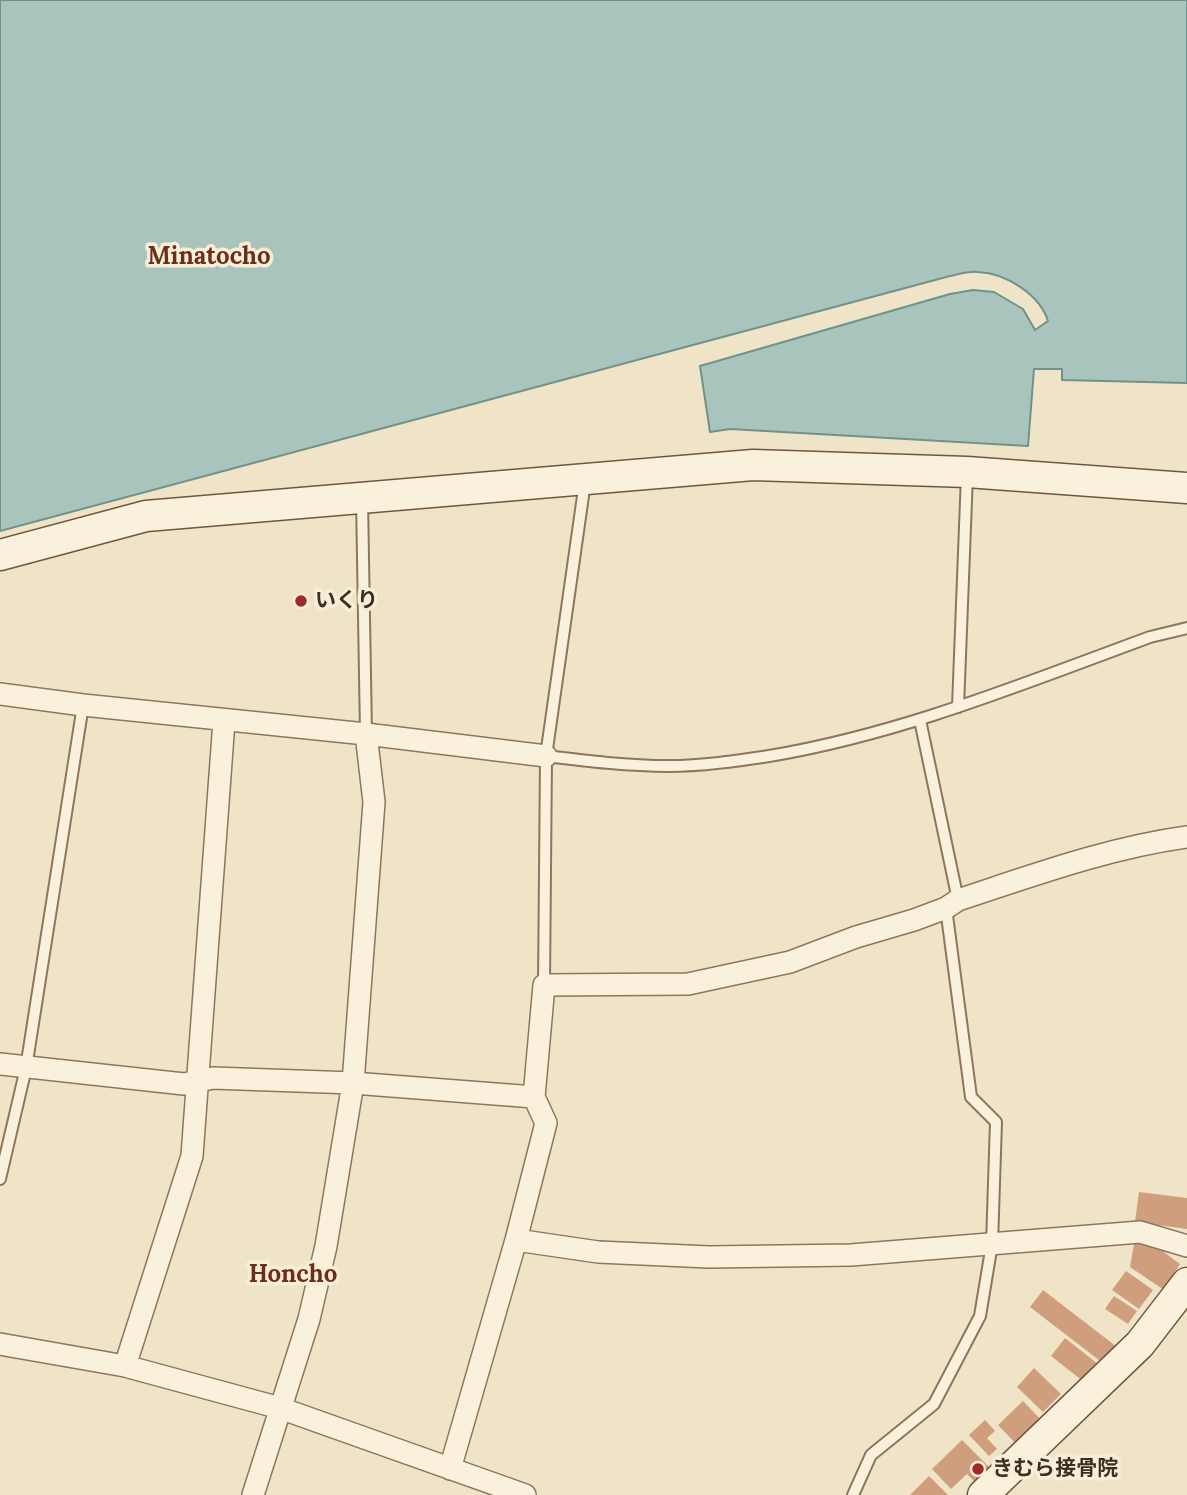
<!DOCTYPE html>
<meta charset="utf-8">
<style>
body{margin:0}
canvas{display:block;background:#f0e4c8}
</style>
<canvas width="1187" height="1495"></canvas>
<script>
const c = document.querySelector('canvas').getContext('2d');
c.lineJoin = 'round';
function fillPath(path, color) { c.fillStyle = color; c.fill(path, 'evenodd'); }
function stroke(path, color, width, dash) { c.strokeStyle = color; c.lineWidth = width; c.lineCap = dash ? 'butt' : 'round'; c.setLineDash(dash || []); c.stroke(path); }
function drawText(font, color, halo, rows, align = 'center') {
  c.font = font + ' Lora,"Noto Sans JP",serif'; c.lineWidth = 7; c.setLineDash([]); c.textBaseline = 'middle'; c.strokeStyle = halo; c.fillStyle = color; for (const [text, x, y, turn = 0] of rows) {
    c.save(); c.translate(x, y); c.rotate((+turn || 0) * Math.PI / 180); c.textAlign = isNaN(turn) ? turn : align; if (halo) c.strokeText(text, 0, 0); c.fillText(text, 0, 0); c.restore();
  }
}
const water = new Path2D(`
 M0,0H1187V383L1062,380V369H1034L1028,446L730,429L710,432L700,366L950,294L973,290L994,292L1023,309L1035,330L1048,321C1040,295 1006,273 978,272C969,271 959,274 950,276L0,531Z`);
fillPath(water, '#a9c4bc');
stroke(water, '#6f938a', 2);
fillPath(new Path2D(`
 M1139,1192L1187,1198V1229L1135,1222Z
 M1152,1243L1180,1264L1164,1290L1130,1267L1134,1244Z
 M1126,1271L1153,1290L1139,1309L1112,1290Z
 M1043,1290L1117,1347L1104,1364L1030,1307Z
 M1114,1296L1137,1311L1128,1324L1105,1309Z
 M1065,1338L1098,1364L1084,1382L1051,1356Z
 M1034,1368L1061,1394L1043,1412L1017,1387Z
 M1023,1401L1045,1424L1020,1448L998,1425Z
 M985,1420L995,1431L987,1438L997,1449L989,1456L969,1435Z
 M962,1440L992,1470L977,1484L967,1474L951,1489L932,1469Z
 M929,1476L948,1495H910Z`), '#cf9f7d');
const lane = new Path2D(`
 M362,499L366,734
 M958,707L967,475
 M920,720L958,900
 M546,756C587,761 628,766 669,766C702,766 736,761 769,756C901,734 1025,683 1150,637L1187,628
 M544,985L546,756L585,482
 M0,1179L26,1068L83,705
 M853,1495L871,1455L934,1404L980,1316L992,1244L996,1122L971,1097L946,908`);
const street = new Path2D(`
 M0,694L83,705L366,734L546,756
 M0,1064L184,1084L213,1078L353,1083L534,1097
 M516,1240L598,1252L709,1257L851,1255L1140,1232L1187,1246
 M0,1344L125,1366L280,1408L525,1495
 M125,1366L192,1156L224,721
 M450,1469L516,1240L546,1123L534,1097L544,985L688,984L790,962L856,937L914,920L946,908L958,900C1034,875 1108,848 1187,837
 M253,1495L309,1319L326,1246L353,1083L374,802L366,734`);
const secondary = new Path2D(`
 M0,555L146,516L753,465L967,472L1187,488
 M983,1495L1140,1344L1187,1283`);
stroke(lane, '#8d765c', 14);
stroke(street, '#8d765c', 24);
stroke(secondary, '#6f573f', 33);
stroke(lane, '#faf1dc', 10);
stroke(street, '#faf1dc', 21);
stroke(secondary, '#faf1dc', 30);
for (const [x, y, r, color] of [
 [301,601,7,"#9e2a2b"],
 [978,1469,7,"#9e2a2b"]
]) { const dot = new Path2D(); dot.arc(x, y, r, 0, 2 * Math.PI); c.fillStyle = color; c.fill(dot); stroke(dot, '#f7eed8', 2.5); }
drawText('bold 21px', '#3d2e20', '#f7eed8', [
 ["いくり",315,601],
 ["きむら接骨院",992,1469]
], 'left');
drawText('bold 24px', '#6b2e1e', '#f7eed8', [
 ["Minatocho",209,257],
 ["Honcho",293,1275]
]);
</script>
